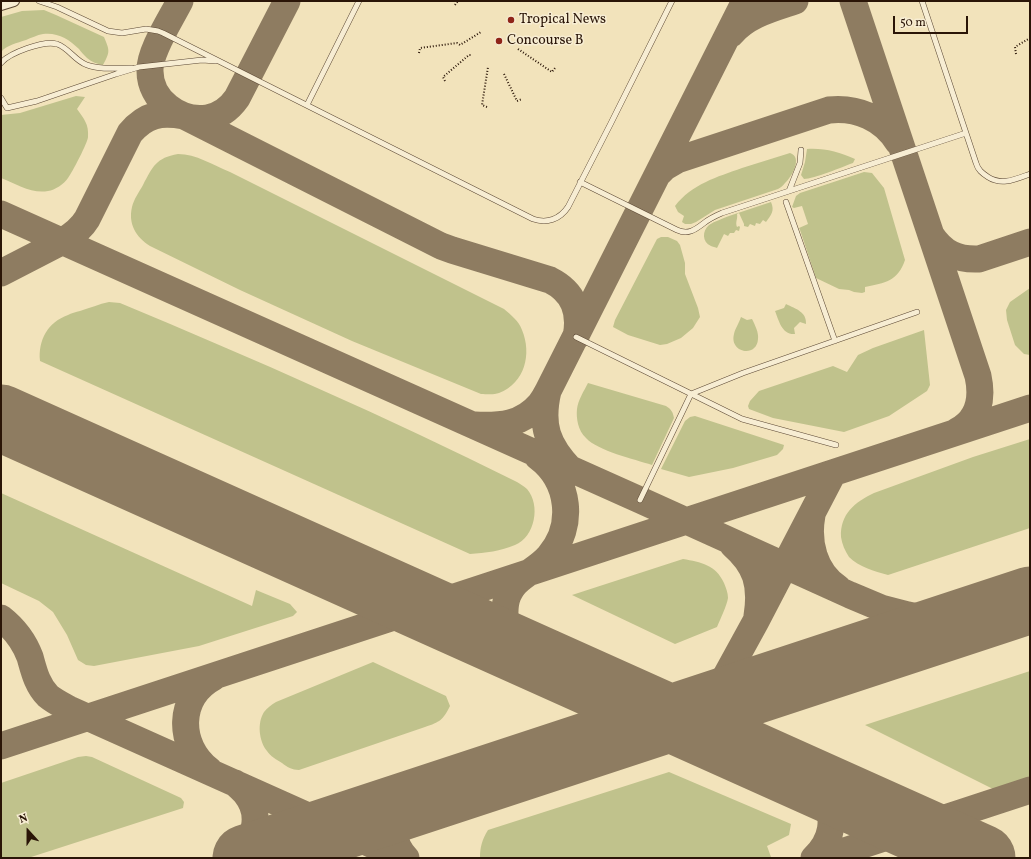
<!DOCTYPE html>
<style>
body{margin:0}
#map{position:relative;width:1031px;height:859px;overflow:hidden;background:#f2e3bb;font-family:Vollkorn,serif}
canvas{display:block}
.frame{position:absolute;inset:0;border:2px solid #2a1507;pointer-events:none}
.north{position:absolute;left:8px;top:811px;width:40px;height:40px;-webkit-text-stroke:3px #f7edd3;paint-order:stroke;rotate:339deg;font-size:11px;font-weight:700;line-height:16px;text-align:center;color:#2a1507}
.north::after{content:'';display:block;margin:auto;width:14px;height:18px;background:#2a1507;clip-path:polygon(50% 0,100% 100%,50% 72%,0 100%)}
.scale{position:absolute;left:893px;top:16px;width:75px;height:18px;box-sizing:border-box;border:2px solid #2a1507;border-top:0;padding-left:5px;font-size:12px;line-height:14px;white-space:nowrap;color:#2a1507;-webkit-text-stroke:3px #f7edd3;paint-order:stroke}
</style>
<div id="map">
<canvas width="1031" height="859"></canvas>
<div class="frame"></div>
<div class="north">N</div>
<div class="scale">50 m</div>
</div>
<script>
const c = document.querySelector('canvas').getContext('2d');
c.lineJoin = 'round';
function fillPath(path, color) { c.fillStyle = color; c.fill(path, 'evenodd'); }
function stroke(path, color, width, dash) { c.strokeStyle = color; c.lineWidth = width; c.lineCap = dash ? 'butt' : 'round'; c.setLineDash(dash || []); c.stroke(path); }
function drawText(font, color, halo, rows, align = 'center') {
  c.font = font + ' Vollkorn,serif'; c.lineWidth = 3; c.setLineDash([]); c.textBaseline = 'middle'; c.strokeStyle = halo; c.fillStyle = color; for (const [text, x, y, turn = 0] of rows) {
    c.save(); c.translate(x, y); c.rotate((+turn || 0) * Math.PI / 180); c.textAlign = isNaN(turn) ? turn : align; if (halo) c.strokeText(text, 0, 0); c.fillText(text, 0, 0); c.restore();
  }
}
fillPath(new Path2D(`
 M44,10L56,15L104,37C110,51 110,52 103,65C97,64 92,62 87,58C84,55 81,52 79,49C69,39 57,32 43,34C37,35 31,38 26,40C17,43 7,45 1,52V17L22,11Z
 M76,96L85,97L77,109C84,119 89,124 88,137C88,142 72,173 68,178C64,184 55,190 48,191C32,194 16,184 1,178V115L20,113Z
 M807,149C825,148 839,152 855,159L853,163C842,167 814,179 804,179L801,175L805,162Z
 M790,153C803,157 792,177 785,183C783,186 780,188 778,189L715,210L696,222L691,224H685L682,222L684,216L678,212L675,206C692,184 717,177 742,168C758,163 774,158 790,153Z
 M178,154C196,154 213,165 230,172L504,309C511,315 519,321 522,330C532,354 525,383 499,393C494,395 486,394 481,394L352,341L240,290L150,246C136,237 128,224 132,207C134,199 139,192 143,185C153,166 156,158 178,154Z
 M864,172L872,173L884,188L905,260C898,281 885,283 865,287V292L862,293L854,292L849,290L839,289L816,278L800,230L799,228L808,224L802,206L794,208L792,207L796,196L800,193Z
 M771,202C775,211 771,215 766,222L763,220L760,224L756,223L755,226L750,224L748,227L744,226V224L739,213L737,214C738,219 735,222 737,227L739,226L740,227L739,231L736,230L734,233H730L728,236L724,234L717,248C716,247 712,247 711,246C702,242 702,231 709,225C715,221 722,219 729,216C743,211 757,207 771,202Z
 M661,237H668L677,241L680,245L685,263V274L698,308L700,317L693,328L681,338L667,344L660,345L628,335L613,327L615,320L657,239Z
 M1030,288V355L1024,354L1015,345L1007,320L1006,310L1010,302Z
 M109,302L120,303C254,359 387,417 517,482C520,484 524,486 527,489C541,505 535,537 515,545C501,551 485,553 470,554L40,361C38,340 48,322 68,315C71,313 76,312 80,311C90,308 99,304 109,302Z
 M786,304C796,309 807,312 806,324L800,322L794,328L795,334C782,335 779,321 775,311L784,308Z
 M741,317L747,320L752,319C755,325 759,333 758,339C757,358 729,353 734,334C735,329 739,323 741,317Z
 M924,330L930,385L927,391L889,416L844,432L773,418L749,409L748,406L750,401L759,391L833,366L847,372L858,355L873,348Z
 M588,383L666,406C671,409 673,412 674,418L652,465C634,459 598,451 586,438C578,431 576,418 577,409C578,400 584,391 588,383Z
 M695,416L784,445L783,449L777,455L733,468L689,477L661,469L685,421L690,417Z
 M1030,439V528L888,575C874,571 859,567 849,557C845,551 842,544 841,537C840,514 855,502 874,493L973,457Z
 M1,493L252,606L256,590L290,604L297,612L293,616L199,646L94,666L86,665L78,660L67,635L53,612L39,601L1,583Z
 M683,559C701,562 716,565 724,583C726,588 728,593 728,598C727,605 720,620 717,627L675,644L572,595Z
 M373,662L446,696L450,706C443,720 440,722 425,727L299,770C292,770 287,767 282,763C277,760 270,756 267,751C259,741 257,723 264,712C267,708 271,705 276,702Z
 M1030,671V777L993,789L865,725Z
 M86,756L92,757L181,798L184,802L183,808L28,858H1V783L78,757Z
 M669,772L791,824L789,835L767,846L771,857L770,858H480C480,847 482,840 488,830Z`), '#c0c28c');
stroke(new Path2D(`
 M180,1C171,19 149,52 150,71C150,100 179,122 207,118C220,116 230,108 237,98L287,1
 M853,1L978,376C983,399 979,420 957,431
 M731,34C747,15 771,9 795,1
 M658,174L665,167L677,160L829,110C857,107 883,118 898,142
 M1,214L640,500L850,595L881,608L908,615L923,618L939,619L954,618L967,617L1000,609
 M931,235C943,253 957,260 979,259L1030,242
 M1,273L63,241C73,235 81,229 87,219L130,133C146,114 161,112 184,116L441,246L452,250L550,280C574,292 581,312 576,337
 M475,425C500,426 522,425 540,404C543,400 546,395 548,391
 M571,470C547,445 540,425 548,391L745,1
 M812,515C807,542 814,572 838,588
 M733,545C756,565 762,585 757,616
 M1,618C15,629 24,641 30,657C34,671 37,685 48,696C54,701 62,705 69,709L402,858
 M529,655C523,651 517,648 512,642C504,632 503,607 508,595C510,591 513,586 516,583C526,573 540,567 549,556C575,526 570,481 538,457
 M670,718C694,708 705,704 722,683L756,621L833,473
 M1,746L1030,408
 M209,770C177,745 177,697 214,677
 M809,780C814,785 819,790 823,796C837,818 832,841 814,858
 M235,783C238,786 243,790 246,794C263,815 254,840 238,858
 M322,817L344,818L371,817
 M406,858C389,840 393,822 408,805
 M823,858L1030,790`), '#8e7c61', 27);
stroke(new Path2D(`
 M1,418L982,858
 M246,858L1030,600`), '#8e7c61', 67);
const lane = new Path2D(`
 M39,1L57,7L108,31L122,33L146,29L158,31L163,33L533,219C547,224 560,219 568,207L611,123L672,1
 M922,1L976,163C978,170 982,173 988,177C1002,186 1016,179 1030,174
 M1,63C9,53 44,40 57,44C69,48 75,61 87,65C100,70 118,68 132,68
 M1,98L7,108L37,101L116,74L139,67L202,60L216,61
 M307,105L359,1
 M580,182L677,230C688,235 695,230 704,223C709,219 715,216 722,213L966,133
 M789,191L800,163L801,150
 M786,202L835,341
 M576,337L742,419L836,445
 M640,500L691,394L743,373L917,312`);
const street = new Path2D(`
 M1,5L14,1`);
stroke(lane, '#5c4834', 6);
stroke(street, '#5c4834', 12);
stroke(new Path2D(`
 M546,1H548
 M455,5L458,1
 M518,49L552,72L555,68
 M419,53L420,48L457,43L460,45L481,32
 M1016,54L1015,47L1030,38
 M504,74L517,101L522,99
 M445,81L443,77L469,55H471
 M487,107L482,105L488,67`), '#2a1507', 2, [1, 2]);
stroke(lane, '#f7edd3', 5);
stroke(street, '#f7edd3', 10);
for (const [x, y, r, color] of [
 [511,20,4,"#8f2418"],
 [499,41,4,"#8f2418"]
]) { const dot = new Path2D(); dot.arc(x, y, r, 0, 2 * Math.PI); c.fillStyle = color; c.fill(dot); stroke(dot, '#f7edd3', 1.5); }
drawText('14px', '#2a1507', '#f7edd3', [
 ["Tropical News",519,20],
 ["Concourse B",507,41]
], 'left');
</script>
